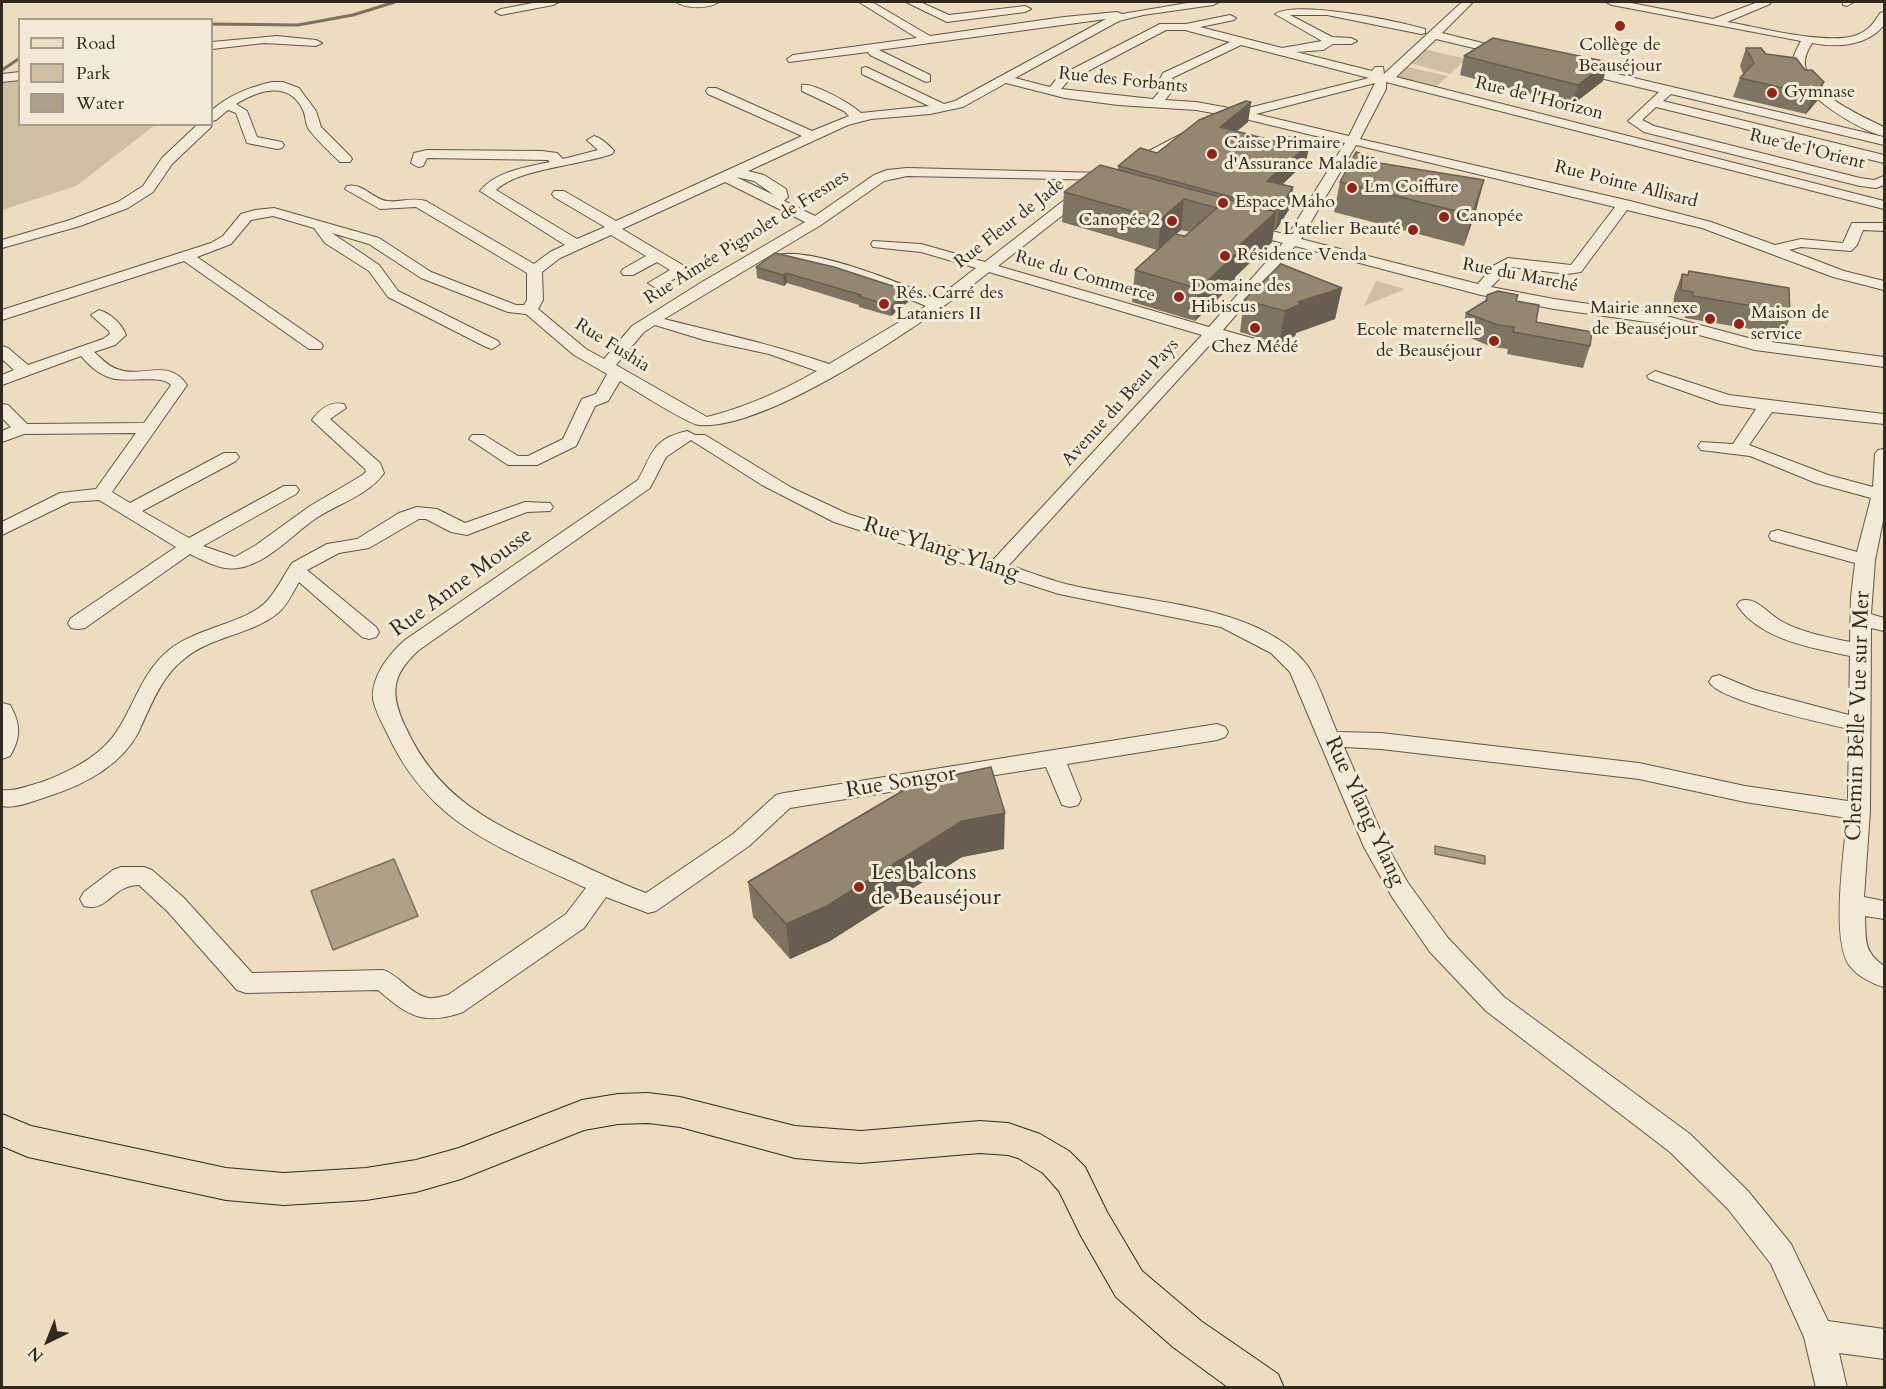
<!DOCTYPE html>
<meta charset="utf-8">
<style>
body{margin:0}
#map{position:relative;width:1886px;height:1389px;overflow:hidden;background:#edddc0;font-family:Cardo,serif}
canvas{display:block}
.frame{position:absolute;inset:0;border:3px solid #33291e;pointer-events:none}
.legend{position:absolute;left:18px;top:18px;width:195px;height:108px;box-sizing:border-box;background:#f3e9d6;border:2px solid #a69c8c;margin:0;padding:8px 10px;list-style:none;font-size:18px;color:#33291e}
.legend li{display:flex;align-items:center;gap:12px;height:30px}
.legend b{width:30px;border:2px solid #a69c8c}
.north{position:absolute;left:18px;top:1311px;width:60px;height:60px;-webkit-text-stroke:4px #f3e9d6;paint-order:stroke;rotate:223deg;font-size:16px;font-weight:700;line-height:24px;text-align:center;color:#33291e}
.north::after{content:'';display:block;margin:auto;width:21px;height:27px;background:#33291e;clip-path:polygon(50% 0,100% 100%,50% 72%,0 100%)}
</style>
<div id="map">
<canvas width="1886" height="1389"></canvas>
<div class="frame"></div>
<ul class="legend">
<li><b style="height:8px;background:#edddc0"></b>Road</li>
<li><b style="height:16px;background:#cdbea4"></b>Park</li>
<li><b style="height:16px;background:#aea089"></b>Water</li>
</ul>
<div class="north">N</div>
</div>
<script>
const c = document.querySelector('canvas').getContext('2d');
c.lineJoin = 'round';
function fillPath(path, color) { c.fillStyle = color; c.fill(path, 'evenodd'); }
function stroke(path, color, width, dash) { c.strokeStyle = color; c.lineWidth = width; c.lineCap = dash ? 'butt' : 'round'; c.setLineDash(dash || []); c.stroke(path); }
function drawText(font, color, halo, rows, align = 'center') {
  c.font = font + ' Cardo,serif'; c.lineWidth = 6; c.setLineDash([]); c.textBaseline = 'middle'; c.strokeStyle = halo; c.fillStyle = color; for (const [text, x, y, turn = 0] of rows) {
    c.save(); c.translate(x, y); c.rotate((+turn || 0) * Math.PI / 180); c.textAlign = isNaN(turn) ? turn : align; if (halo) c.strokeText(text, 0, 0); c.fillText(text, 0, 0); c.restore();
  }
}
fillPath(new Path2D(`
 M1425,50H1428L1466,59L1450,74L1410,63Z
 M1407,67L1448,76L1436,87L1430,85L1428,87L1393,79Z
 M19,78L20,124L155,125L76,186L2,210V80Z
 M1376,281L1405,289L1364,306Z`), '#cdbea4');
const water = new Path2D(`
 M1435,846L1485,856V864L1435,854Z
 M394,859L418,916L333,950L311,891Z`);
fillPath(water, '#aea089');
stroke(water, '#7d705e', 1.5);
stroke(new Path2D(`
 M212,24L298,25L353,15L395,2
 M2,70L20,58`), '#7d705e', 3);
const minor = new Path2D(`
 M538,2H559L553,5L501,15L495,12L501,9Z
 M676,2H719C709,9 686,9 676,2Z
 M859,2H872L930,36L1064,17L1117,12L1122,14L1193,2H1219L1213,5L1143,15L1119,21L1015,78L1050,87L1059,76L1160,24H1186L1230,15L1236,18L1234,20L1200,27L1282,48L1322,41L1275,14C1298,0 1396,21 1425,29V33L1421,34L1327,15H1290L1332,37L1351,38L1357,41L1351,44H1333L1323,50L1296,52L1372,71L1375,67H1383L1384,74L1462,2H1473L1442,33L1511,50V54L1507,56L1436,39L1396,77L1884,201V209L1386,82V89L1360,139L1630,201L1711,222L1775,245L1801,239L1843,243L1852,223H1884V231L1863,230L1857,245L1851,251L1801,247L1789,250L1844,271L1884,281V290L1833,277L1702,228L1627,210L1581,272L1567,274L1511,267L1491,287L1554,299L1655,313L1756,340L1884,357V367L1755,350L1654,323L1554,309L1481,295L1295,246L1223,330L1280,346L1282,349L1280,352L1274,354L1216,338L1009,565C1029,572 1049,580 1070,585C1140,602 1261,604 1307,665C1319,682 1328,712 1337,732L1381,733L1639,763L1745,786L1848,801L1849,729C1823,723 1720,701 1709,682L1712,677L1719,675L1755,690L1849,715L1850,656C1813,648 1760,640 1737,605L1740,601C1756,596 1767,613 1781,621C1803,633 1827,637 1850,642L1851,597L1855,563L1771,540L1769,536L1771,532L1778,530L1857,552L1871,498L1816,483L1750,456L1701,450L1698,446L1701,442L1733,444L1756,409L1720,404L1649,379L1647,376L1655,371L1729,395L1884,414V424L1772,412L1749,445L1828,475L1873,487L1875,454L1878,450L1884,449V516L1875,560L1871,614L1884,618V631L1871,628L1870,811L1864,897L1884,901V919L1865,916C1866,940 1863,951 1884,966V987C1872,984 1857,976 1849,965C1831,938 1844,852 1847,818L1745,802L1639,779L1381,749L1344,747L1387,846L1408,883L1448,938L1504,997L1690,1134L1748,1191L1791,1244L1828,1321L1884,1329V1359L1839,1353L1847,1388H1816L1804,1337L1771,1264L1728,1209L1670,1152L1486,1011L1430,952L1392,897L1364,847L1290,672L1271,653L1221,627L1059,594L834,522L762,485L691,440L666,457L650,488L419,650C391,675 390,694 405,726C438,799 490,822 558,854C587,867 616,882 646,893L733,834L776,795L784,793L1217,724L1225,727L1228,732L1225,737L1217,740L1067,764L1081,799L1078,805L1070,807L1062,805L1046,767L790,808L749,846L656,911L648,913L606,897L584,928L463,1012C424,1026 408,1016 378,990L246,993L237,990L168,912L139,885C112,885 108,913 84,906L80,899L84,892L113,870L121,867H144L152,870L184,898L252,973L383,970C399,975 411,995 429,998C434,999 443,996 448,995L566,914L586,888C499,847 430,826 387,733C382,723 375,710 373,699C371,677 389,654 405,640L638,480C653,453 652,439 687,431L695,435H705L792,488L848,514L993,560L1202,335L989,272C933,317 769,431 699,425C688,424 633,389 620,381L608,401L595,406L576,446L537,465H508L469,439L472,435H484L518,456H528L563,439L580,403L582,399L596,394L607,374L574,355L526,314L508,312L421,278L369,244L332,233L379,265L398,291L498,341L500,344L492,349L486,347L388,297L369,271L325,243L314,228L273,216L251,220L231,244L197,257L321,343L323,346L321,349H309L184,261L2,320V310L211,243L223,236L241,214L255,210L274,208L379,238L431,272L516,305H524L527,300V273L416,207L380,209L345,189L347,186C362,182 373,199 387,201C400,203 408,197 426,201L534,264L550,252L565,245L480,191C496,171 527,167 550,162L548,160L427,158L423,166L418,167L411,163L414,153L427,150L542,151L557,153L563,159L598,150L587,140L594,136C601,138 609,145 614,151L612,154C581,165 517,169 496,190L577,239L605,227L554,197L552,194L554,191H564L616,221L802,136L708,94L706,91L708,88H716L812,131L849,116L844,111L802,91V85C815,83 851,104 861,113L929,106L862,74V68L866,67L944,104L955,101L1106,19L879,50L930,75V81L926,82L870,55L868,52L789,62L787,59L793,55L917,38ZM1166,30H1185L1230,42L1163,73L1160,79L1165,85L1153,99L1061,89L1067,82ZM1241,45L1369,78L1240,110L1196,102L1165,100L1177,85L1172,78ZM1006,83L1065,98L1118,105L1196,110L1241,118L1345,143L1288,235L1247,225L1242,226L1240,229L1242,232L1283,243L1209,327L998,266L1091,193L1093,190L1086,186L1081,187L985,262L921,244L873,241L871,244L873,247L921,252L976,268L936,299C905,284 812,247 779,255L777,258L779,261L825,269L858,278L926,306L829,364C775,345 720,333 664,319L821,225L884,181L907,176L1110,180L1112,177L1110,174L1105,173L907,168L887,170L874,175L815,216L784,201L788,197L786,189L764,175L748,171L848,125L871,119L930,114L963,107ZM1375,83L1349,136L1256,114ZM1356,145L1615,207L1571,265L1508,258L1493,266L1478,284L1301,239ZM736,177L754,181L774,195ZM725,182L805,222L702,282L632,326L604,359L586,349L538,309L543,300L542,272L560,258L611,235L646,256L623,269L621,272L623,275H633L657,262L670,270L648,283L656,288L686,273L688,270L686,267L622,229ZM655,325L704,340L769,354L817,371C782,391 746,407 707,417L616,365L644,332Z
 M906,2H920L949,15L1025,6L1031,9L1025,12L947,22Z
 M1606,2H1626L1713,19L1758,2H1771L1770,4L1727,22C1759,27 1828,46 1857,35C1869,30 1874,23 1880,13L1884,12V25C1867,46 1838,48 1812,43C1808,50 1804,57 1805,65C1808,92 1863,117 1884,127V136C1859,131 1800,94 1793,67C1791,58 1797,49 1801,41L1612,5Z
 M1843,2H1854L1847,6L1843,5Z
 M277,36L316,40L322,43L316,46L264,43L212,49V42Z
 M1579,65L1884,137V145L1671,94L1663,101L1884,155V163L1656,107L1642,120L1654,126L1860,178L1874,180L1884,176V185L1876,188L1860,186L1644,132L1628,121L1659,92L1575,72L1573,69Z
 M20,72V80L2,82V74Z
 M272,82H283L299,88L316,111L321,127L350,156L352,159L350,162H340C329,151 317,141 308,128C305,122 306,116 303,110C289,80 259,90 236,104L247,111L257,137L282,142L284,145L282,148L277,149L247,143L236,113L228,110L216,120L212,121V110C229,95 250,87 272,82Z
 M212,123V124L211,127L172,164L153,192L128,208L80,226L2,248V240L70,220L118,202L143,186L162,158L198,124Z
 M1191,129L1196,130L1197,133L1196,136L1136,167L1131,168L1124,164Z
 M99,310C110,313 122,324 126,335L115,345L94,352C101,358 108,366 117,369C142,379 168,357 187,385L112,492L130,503L224,453H236L239,457L236,461L142,511L189,538L284,486H296L299,490L296,494L203,546L235,557L256,545L310,506L361,476L366,472L365,469L312,420C320,409 330,401 344,404L346,408L330,419L380,463L384,473C369,495 337,504 315,519C292,535 267,564 238,568C222,571 204,561 190,554L85,628L78,629L71,628L68,623L71,618L176,547L99,500L70,502L2,535V522L60,493L96,489L136,433L24,434L2,442V431L11,427L2,418V404L8,405L27,424L144,423L171,385C162,374 126,383 111,378C98,374 90,366 81,356L2,385V375L14,370L2,359V346L8,348L28,365L103,339L110,334L109,331L91,315Z
 M525,502L550,503L553,507L550,511L527,512L467,535L451,532L426,519H419L369,548L339,553L307,570L376,627L379,632L376,637L369,639L362,637L299,582C293,592 287,606 278,613C251,635 211,636 184,659C160,678 151,706 138,733C120,767 81,786 46,797C34,801 14,809 2,806V790C14,792 30,785 42,782C69,772 101,756 117,731C135,704 142,672 169,650C195,628 247,623 267,601C277,590 284,575 292,563L327,544L357,539L399,513L417,507L437,509L465,523Z
 M2,703L10,705C21,724 21,738 10,756L2,759Z`);
const major = new Path2D(`
 M648,1093L680,1097L795,1126L861,1131L980,1121L1008,1123L1040,1134L1069,1151L1085,1167L1107,1212L1142,1271L1201,1321L1278,1374L1284,1388H1229L1173,1347L1116,1297L1081,1236L1059,1191L1043,1173L1018,1158L1008,1155L980,1153L861,1163L828,1161L795,1158L680,1127L648,1123L618,1124L584,1130L461,1179L416,1192L366,1200L284,1205L226,1200L28,1157L2,1146V1114L31,1126L226,1168L284,1173L366,1168L416,1160L459,1148L582,1100L618,1094Z`);
stroke(minor, '#625646', 2);
stroke(major, '#33291e', 2);
fillPath(minor, '#f3e9d6');
fillPath(major, '#edddc0');
fillPath(new Path2D(`
 M1746,48L1766,54L1805,70L1817,101L1806,114L1733,97L1740,78L1743,74L1740,66Z
 M1464,56L1603,81L1572,105L1460,75Z
 M1251,102L1248,122L1236,132L1306,162L1282,185L1293,187L1290,208L1276,230H1274L1272,242L1235,277L1234,283L1195,321L1132,302L1135,270L1157,250L1062,222L1064,192L1118,170V166L1157,153ZM1181,230L1190,232L1185,236L1176,234Z
 M1369,155V158L1373,162L1476,211L1464,246L1334,212L1340,182Z
 M775,253L908,302L891,316L859,307V305L787,283L784,286L757,278L756,267Z
 M1689,271L1790,318L1781,340L1751,334V329L1685,318V314L1673,312L1674,296L1682,274L1687,275Z
 M1342,288L1335,319L1296,333L1295,336L1279,344L1240,332L1244,300Z
 M1487,295L1516,301L1536,322L1590,346L1583,368L1507,354L1508,349L1492,347L1461,334L1466,313L1485,301Z
 M1004,849L962,857L830,941L790,959L753,917L748,882Z`), '#7f7462');
fillPath(new Path2D(`
 M1608,62L1603,81L1572,105L1578,85Z
 M1824,82L1817,101L1806,114L1813,95Z
 M1251,102L1248,122L1217,147L1220,127Z
 M1310,143L1306,162L1264,201L1267,181Z
 M1484,180L1476,211L1464,246L1472,215Z
 M1293,187L1290,208L1276,230L1279,210Z
 M1184,199L1181,230L1158,250L1161,219Z
 M1276,212L1272,242L1235,277L1234,283L1195,321L1199,289L1234,250Z
 M786,273L787,283L784,286L783,275Z
 M1342,288L1335,319L1296,333L1295,336L1279,344L1285,311L1298,302Z
 M908,291V302L891,316V306Z
 M1005,813L1004,849L962,857L830,941L790,959L786,924L962,821Z`), '#685e50');
const building = new Path2D(`
 M1493,38L1608,62L1578,85L1464,56Z
 M1746,48H1761L1766,54L1796,58L1805,70H1812L1824,82L1813,95L1740,78L1754,63Z
 M1246,101L1251,102L1220,127L1282,143L1289,137L1310,143L1267,181L1293,187L1279,210L1118,166L1140,148L1157,153L1199,120Z
 M1356,152L1369,155L1368,157L1374,158L1373,162L1484,180L1472,215L1340,182Z
 M1100,165L1276,212L1234,250L1238,252L1199,289L1135,270L1175,234L1185,236L1217,208L1184,199L1161,219L1064,192Z
 M775,253L834,267L908,291L891,306L858,296L861,295L786,273L783,275L756,267Z
 M1281,264L1342,288L1298,302L1301,304L1285,311L1244,300Z
 M1689,271L1789,288L1790,318L1760,313L1759,307L1693,296V292L1681,290L1682,274L1688,275Z
 M1498,291L1518,295L1516,301L1539,305L1536,322L1592,332L1590,346L1513,332L1514,327L1498,325L1466,313L1487,300V295Z
 M991,767L1005,813L962,821L827,906L786,924L748,882L916,783Z`);
fillPath(building, '#948772');
stroke(building, '#685e50', 1.5);
for (const [x, y, r, color] of [
 [1620,26,6,"#8f2418"],
 [1772,93,6,"#8f2418"],
 [1212,154,6,"#8f2418"],
 [1352,188,6,"#8f2418"],
 [1223,203,6,"#8f2418"],
 [1444,217,6,"#8f2418"],
 [1172,221,6,"#8f2418"],
 [1413,230,6,"#8f2418"],
 [1225,256,6,"#8f2418"],
 [1179,297,6,"#8f2418"],
 [884,304,6,"#8f2418"],
 [1710,319,6,"#8f2418"],
 [1739,324,6,"#8f2418"],
 [1255,328,6,"#8f2418"],
 [1494,341,6,"#8f2418"],
 [859,887,6,"#8f2418"]
]) { const dot = new Path2D(); dot.arc(x, y, r, 0, 2 * Math.PI); c.fillStyle = color; c.fill(dot); stroke(dot, '#f3e9d6', 2); }
drawText('18px', '#33291e', '#f3e9d6', [
 ["Collège de",1620,46,"center"],
 ["Beauséjour",1620,67,"center"],
 ["Gymnase",1784,93],
 ["Caisse Primaire",1224,144],
 ["d'Assurance Maladie",1224,165],
 ["Lm Coiffure",1364,188],
 ["Espace Maho",1235,203],
 ["Canopée",1456,217],
 ["Canopée 2",1160,221,"right"],
 ["L'atelier Beauté",1401,230,"right"],
 ["Résidence Venda",1237,256],
 ["Domaine des",1191,287],
 ["Hibiscus",1191,308],
 ["Rés. Carré des",896,294],
 ["Lataniers II",896,315],
 ["Mairie annexe",1698,309,"right"],
 ["de Beauséjour",1698,330,"right"],
 ["Maison de",1751,314],
 ["service",1751,335],
 ["Ecole maternelle",1482,331,"right"],
 ["de Beauséjour",1482,352,"right"],
 ["Chez Médé",1255,348,"center"]
], 'left');
drawText('18px', '#33291e', '#f3e9d6', [
 ["Rue des Forbants",1123,81,6],
 ["Rue de l'Horizon",1539,99,14],
 ["Rue de l'Orient",1807,150,14],
 ["Rue Pointe Allisard",1626,185,14],
 ["Rue Fleur de Jade",1010,224,-38],
 ["Rue Aimée Pignolet de Fresnes",747,238,-32],
 ["Rue du Marché",1520,276,11],
 ["Rue du Commerce",1085,277,16],
 ["Rue Fushia",612,346,32],
 ["Avenue du Beau Pays",1121,403,-48]
]);
drawText('22px', '#33291e', '#f3e9d6', [
 ["Rue Ylang Ylang",941,550,18],
 ["Rue Anne Mousse",462,583,-36],
 ["Chemin Belle Vue sur Mer",1859,716,-88],
 ["Rue Songor",901,783,-9],
 ["Rue Ylang Ylang",1364,812,65]
]);
drawText('22px', '#33291e', '#f3e9d6', [
 ["Les balcons",871,874],
 ["de Beauséjour",871,899]
], 'left');
</script>
